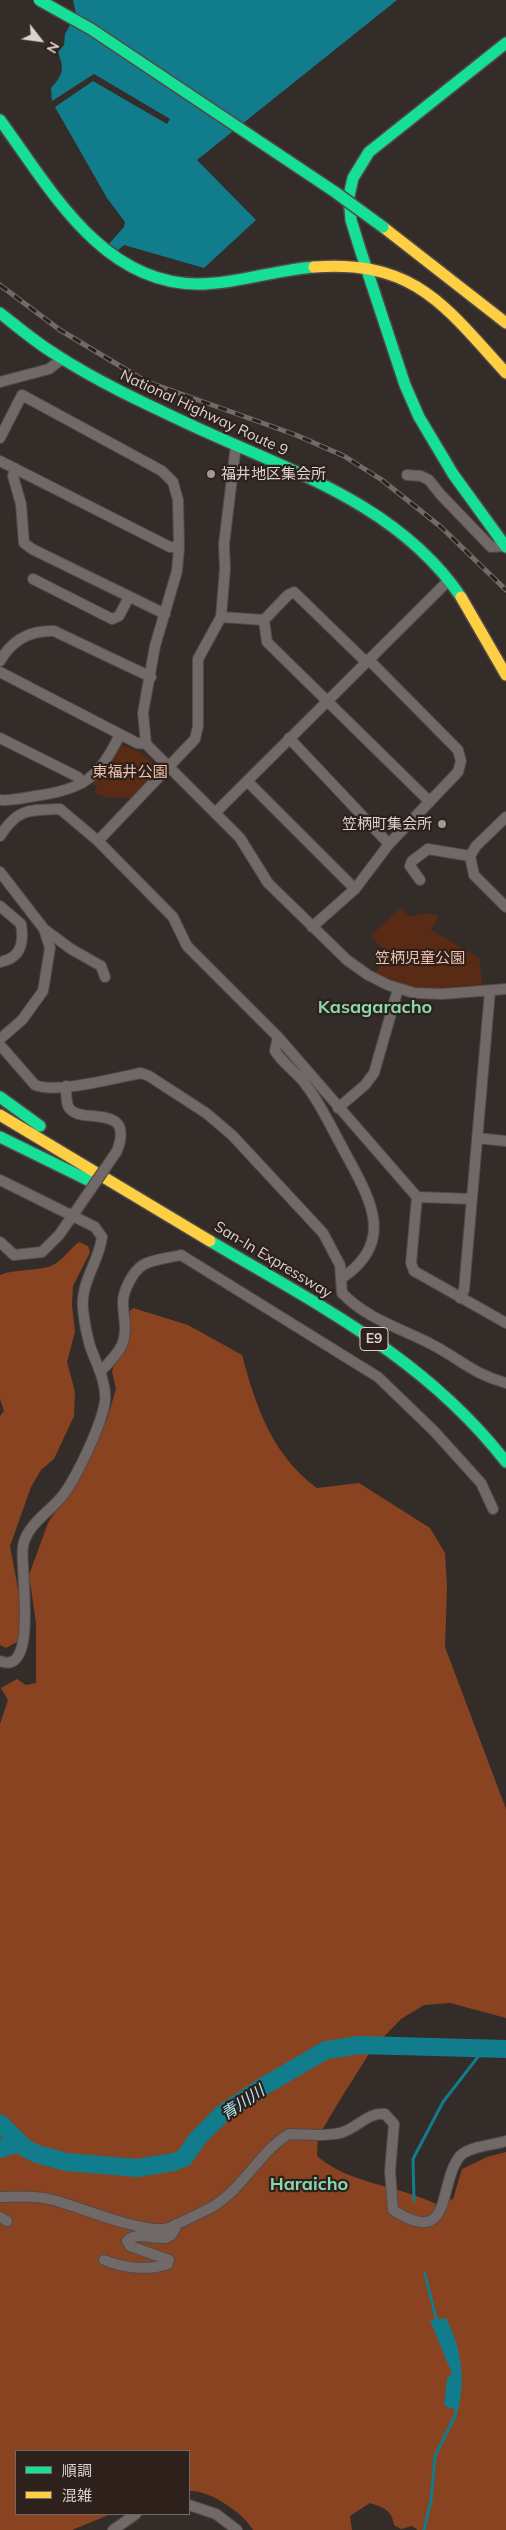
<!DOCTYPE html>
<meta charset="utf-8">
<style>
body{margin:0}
#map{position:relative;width:506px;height:2530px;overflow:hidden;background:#342c29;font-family:Mulish,"Noto Sans JP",sans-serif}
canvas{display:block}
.legend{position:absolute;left:15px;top:2450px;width:175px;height:65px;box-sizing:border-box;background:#2e211b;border:1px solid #746863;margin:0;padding:6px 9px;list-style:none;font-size:15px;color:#dcd3cf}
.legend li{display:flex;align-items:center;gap:10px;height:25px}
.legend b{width:25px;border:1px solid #746863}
.north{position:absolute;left:15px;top:15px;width:50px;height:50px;-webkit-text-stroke:4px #2e211b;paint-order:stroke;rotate:120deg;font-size:14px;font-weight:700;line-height:20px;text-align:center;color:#dcd3cf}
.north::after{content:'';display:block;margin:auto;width:18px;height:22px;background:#dcd3cf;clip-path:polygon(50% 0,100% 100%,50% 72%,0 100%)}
</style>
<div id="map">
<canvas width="506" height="2530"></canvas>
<ul class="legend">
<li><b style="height:6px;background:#16e098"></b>順調</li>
<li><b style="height:6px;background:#ffcf43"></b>混雑</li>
</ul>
<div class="north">N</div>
</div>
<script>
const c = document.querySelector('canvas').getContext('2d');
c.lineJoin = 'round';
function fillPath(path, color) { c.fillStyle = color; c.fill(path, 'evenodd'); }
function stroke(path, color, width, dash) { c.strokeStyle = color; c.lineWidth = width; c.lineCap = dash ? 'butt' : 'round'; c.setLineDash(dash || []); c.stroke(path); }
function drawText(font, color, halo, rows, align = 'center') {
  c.font = font + ' Mulish,"Noto Sans JP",sans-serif'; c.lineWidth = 4.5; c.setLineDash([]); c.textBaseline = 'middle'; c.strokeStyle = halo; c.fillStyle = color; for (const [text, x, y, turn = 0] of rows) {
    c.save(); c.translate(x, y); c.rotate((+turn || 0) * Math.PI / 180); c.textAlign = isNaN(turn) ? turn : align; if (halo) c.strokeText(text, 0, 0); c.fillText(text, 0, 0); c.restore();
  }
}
fillPath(new Path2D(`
 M122,745C137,751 156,756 154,775L133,798L105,797L95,793L97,786L92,784L108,768Z
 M401,908L410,917L427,913L439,916L431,930L479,958L482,984L429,989L409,987L375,973L390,955L370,936Z`), '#5a2b14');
fillPath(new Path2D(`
 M79,1242L88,1246L90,1252L73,1286L72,1305L75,1332L67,1362L75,1392L74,1416L54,1459L41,1470L31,1487L10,1546L19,1594L21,1628L17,1642L6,1648L0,1645V1416L4,1411L0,1399V1275C16,1269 32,1271 48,1267C62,1263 68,1250 79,1242Z
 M133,1308L188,1325L242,1355C256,1407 272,1455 317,1488L359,1483L430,1528L445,1553L447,1587L445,1647L506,1809V2018L450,2003L424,2005L401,2019L372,2049L338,2103L318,2137L317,2156C349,2184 398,2185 436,2204L453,2199L462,2169L487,2157L506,2152V2530H418L412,2526L401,2529L394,2525C392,2510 383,2507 370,2503L350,2516L352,2530H253C244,2513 208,2489 189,2491V2451H16V2514H111L72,2530H0V1724L8,1700L1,1688L17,1679L26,1685L36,1683V1623L29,1575L48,1523L89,1458L107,1419L116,1389L112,1371L130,1324L128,1314Z`), '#8a4320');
fillPath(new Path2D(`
 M73,0H397L197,160L256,220L204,268L124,245L116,252L108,245L124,227L125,222L107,198L55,107L93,81L167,124L170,119L94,74L52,101L51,88C64,74 64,69 58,52L64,45L65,34L76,14Z
 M446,2318C461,2347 466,2378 458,2410L444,2406L447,2378L452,2374L430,2320Z`), '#107c8c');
stroke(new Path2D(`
 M414,2201L413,2159L443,2102L484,2049
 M425,2274L437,2322
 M424,2530L431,2500L435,2456L455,2416L457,2407`), '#107c8c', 3);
stroke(new Path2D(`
 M0,2123L25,2148L37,2154L66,2162L137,2168L174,2162L184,2158L198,2138L223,2113L264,2086L326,2050L360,2045L506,2049
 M0,2149L19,2143`), '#107c8c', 18);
const street = new Path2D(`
 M0,382L49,369L62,359
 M0,438L22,395L162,471L173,482L178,500L179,547L177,571L155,646L143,713L146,744L240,838L268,883L347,960L368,975L388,985L414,993L442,994L506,989
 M236,445L224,544L225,569L221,617L198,659V726L195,739L98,841L173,917L187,946L278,1037L417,1197L472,1199
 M0,461L170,547H179
 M15,468L13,476L21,504L24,543L32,549L165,614
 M407,475L421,476L429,480L440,494L491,547L506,546
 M33,579L112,619L119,616L129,597
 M221,617L264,620L288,595L294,592L366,662
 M264,620L267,642L429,801
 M0,661C12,640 30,630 54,631L151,677
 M0,672L137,743L146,744
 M0,738L78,777L82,783
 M289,738L389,844
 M247,781L355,889
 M0,800C11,801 24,798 35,796C82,790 100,778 120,734
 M215,813L449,580
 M506,817L476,846L470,856L474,875L506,907
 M0,836C18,808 29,810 60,809L98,841
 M0,872L44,929L50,948L43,991L22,1020L0,1039
 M420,880L410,866L412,861L428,849L470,856
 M0,906L21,924C24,942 22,958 0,962
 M312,927L355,889L389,844L458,772L461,761L458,750L368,659
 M44,929L71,949L101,966L105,977
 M278,1037L275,1051C284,1065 297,1072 306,1085C320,1103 330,1125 341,1145C366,1193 400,1239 342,1278
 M0,1045L35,1085C56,1094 116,1078 141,1073L149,1076L206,1113L232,1135L323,1233L340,1265L342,1293C367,1319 400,1328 431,1344C460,1359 473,1374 506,1383
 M66,1086C66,1092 66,1101 68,1106C77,1127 136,1100 117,1151
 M338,1108L365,1085L374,1073L398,989
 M477,1138L506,1141
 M0,1180L95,1227L102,1237C99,1262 80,1283 83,1309C84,1321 87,1335 90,1346C96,1363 107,1383 105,1401C102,1424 78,1474 64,1494C51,1511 27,1524 23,1546C19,1563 40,1678 0,1661
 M417,1197L411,1263L414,1271L506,1323
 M0,1242L14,1255L42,1252L59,1235L80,1205
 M460,1298L464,1290L490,991
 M100,1372C108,1364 117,1355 122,1345C128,1330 123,1317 123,1302C123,1291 133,1271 143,1265C153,1259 169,1258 181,1255L378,1377L434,1431L481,1483L493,1509
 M0,2197C20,2197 38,2195 57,2201C81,2208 141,2232 164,2229C169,2229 204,2211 212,2207C244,2188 260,2151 289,2134C307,2134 322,2137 340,2133C357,2129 367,2112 385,2114L394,2124L390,2171L393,2210C455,2250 437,2181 461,2155C471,2146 494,2145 506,2141
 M0,2217L7,2221
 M104,2260C123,2268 148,2271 168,2264L169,2260L130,2246L127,2241C139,2226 172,2253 176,2224
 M189,2505L216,2514L237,2530
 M113,2530L136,2514`);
const fast = new Path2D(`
 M506,43L369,152L353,178L349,196L351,220L360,249L405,385L419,417L453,474L506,547
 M0,120C50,188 101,283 197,284C236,284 275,270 314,267
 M0,313C18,327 35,342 55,354C98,382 146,404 193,426C290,471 398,504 461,597
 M0,1097L40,1126
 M0,1137L94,1183
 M210,1241C320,1306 426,1359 506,1462`);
const slow = new Path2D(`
 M383,227L506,323
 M314,267C415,260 444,305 506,373
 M461,597L506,675
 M0,1115L210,1241`);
stroke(street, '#514a48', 12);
stroke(fast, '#514a48', 14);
stroke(slow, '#514a48', 14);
stroke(street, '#706967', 10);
stroke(fast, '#16e098', 11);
stroke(slow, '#ffcf43', 11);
const rail = new Path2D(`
 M0,285L60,330L145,381L296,435L344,456L382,480L441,527L506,590`);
stroke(rail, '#706b69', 5);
stroke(rail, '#2e211b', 3, [9]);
const streetBridge = new Path2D(`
 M80,1205L117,1151`);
const fastBridge = new Path2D(`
 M39,0L91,29L335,192L383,227`);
stroke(streetBridge, '#514a48', 12, []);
stroke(fastBridge, '#514a48', 14, []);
stroke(streetBridge, '#706967', 10);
stroke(fastBridge, '#16e098', 11);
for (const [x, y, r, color] of [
 [211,474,5,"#a19995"],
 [442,824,5,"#a19995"]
]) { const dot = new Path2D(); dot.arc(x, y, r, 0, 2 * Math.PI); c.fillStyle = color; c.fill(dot); stroke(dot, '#2e211b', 2); }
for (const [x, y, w] of [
 [374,1339,28]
]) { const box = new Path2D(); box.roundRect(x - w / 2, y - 11.5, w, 23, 4); c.fillStyle = '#2e211b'; c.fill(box); stroke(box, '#dcd3cf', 1); }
drawText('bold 14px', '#dcd3cf', null, [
 ["E9",374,1339]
]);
drawText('15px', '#dcd3cf', '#2e211b', [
 ["National Highway Route 9",204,413,25],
 ["San-In Expressway",273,1260,31]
]);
drawText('15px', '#dcd3cf', '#2e211b', [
 ["福井地区集会所",221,474],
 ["笠柄町集会所",432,824,"right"]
], 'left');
drawText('15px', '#f0c2ae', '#2e211b', [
 ["東福井公園",130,772],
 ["笠柄児童公園",420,958]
]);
drawText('italic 16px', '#b1eaf5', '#2e211b', [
 ["青川川",243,2103,-34]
]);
drawText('bold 18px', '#89d9af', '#2e211b', [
 ["Kasagaracho",375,1008],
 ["Haraicho",309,2185]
]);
</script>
